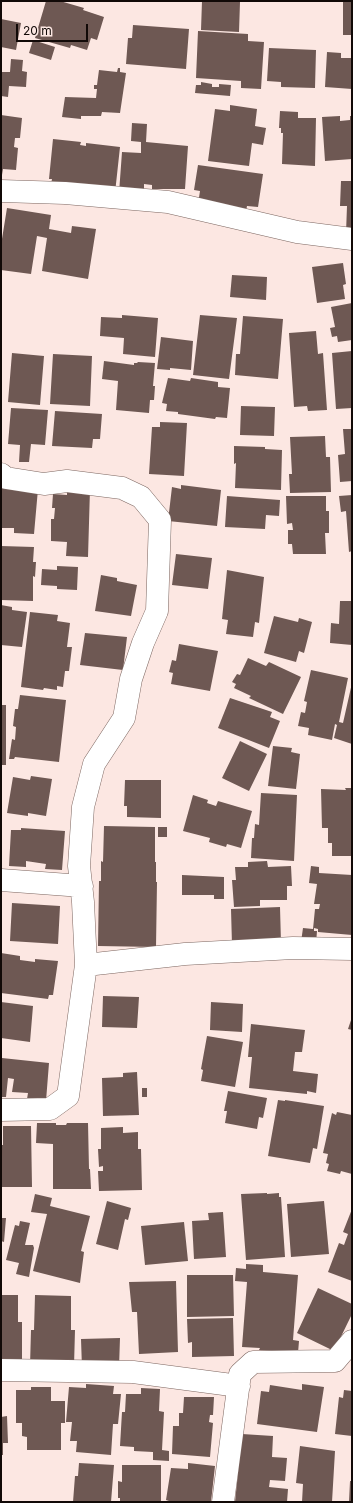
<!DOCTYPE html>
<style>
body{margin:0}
#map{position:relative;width:353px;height:1503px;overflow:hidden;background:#fce7e2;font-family:Inter,sans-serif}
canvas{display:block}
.frame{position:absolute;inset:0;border:2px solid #110907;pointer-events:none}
.scale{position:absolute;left:16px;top:24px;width:72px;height:18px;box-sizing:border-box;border:2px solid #110907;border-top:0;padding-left:5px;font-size:12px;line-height:14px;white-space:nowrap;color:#110907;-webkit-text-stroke:3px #fce7e2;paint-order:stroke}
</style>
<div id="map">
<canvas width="353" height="1503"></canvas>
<div class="frame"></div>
<div class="scale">20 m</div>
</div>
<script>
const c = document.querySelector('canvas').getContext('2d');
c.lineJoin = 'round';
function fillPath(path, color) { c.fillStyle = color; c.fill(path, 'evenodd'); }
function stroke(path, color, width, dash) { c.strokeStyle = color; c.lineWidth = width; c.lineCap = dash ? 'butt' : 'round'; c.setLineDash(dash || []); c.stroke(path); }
fillPath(new Path2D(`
 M46,1H60L84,8L83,10L104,17L97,40L91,38L87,50L71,45L70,48L35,38Z
 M202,1L240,2L239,32L201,30Z
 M343,1H352V35H343Z
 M1,19L21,23L16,50L1,47Z
 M133,25L189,29L186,69L126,64L128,38H132Z
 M198,31L248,34V41L264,42L261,89L241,88V81L196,78Z
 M33,40L55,47L51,60L29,53Z
 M269,48L316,50L315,88L281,87V82L267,81Z
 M327,52L341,53V58H352V89L325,87Z
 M11,59L23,60L22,71L27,72L26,87L9,86L8,97L1,96V72H10Z
 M118,68H120V72L126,73L120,113L102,112L101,116H81V119L62,117L65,97L96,98L97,89H94V85H97L99,70L117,72Z
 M201,82L212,84V87H219V84L231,85L230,96L195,93L196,85H201Z
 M230,105L257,109L255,126L266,128L263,145L252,143L249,166L208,161L215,109L230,111Z
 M280,111L298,112V118H316L315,166L282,164L283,133H281V128H279Z
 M1,115L22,118L20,138H15L14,147L18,148L16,170L3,169L2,175H1Z
 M340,116V121L350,120V116H352V159L325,161L322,117Z
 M132,123L147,124L146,142L188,146L185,189H152V185L144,184V195L119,193L122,152L141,153V142L131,141Z
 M53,139L81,142L80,145L86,146V143L120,147L115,193L51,184L52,179H49Z
 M198,165L263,174L258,207L247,206L246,211L198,204L200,191L194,190Z
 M341,181H352V233H346L347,206H340Z
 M7,208L51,215L49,229L71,233L72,226L96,229L88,279L42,271L47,238L37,236L31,274L1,270V245Z
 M343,263L346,284L343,285L345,299L317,303L312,267Z
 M232,275L267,277L266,300L230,297Z
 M352,303V340L338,342L337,336L332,337L330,328L335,327L331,307Z
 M122,315L158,318L155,357L123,354L124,338L100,336L101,317L122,318Z
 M200,315L237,318L229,379L193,375Z
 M243,316L283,319L278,379L235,375L236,354H240Z
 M316,331L318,354L323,353L327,410L308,411L307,406L294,407L289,333Z
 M161,337L193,341L191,370L170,368V370L157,369Z
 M352,351V408L336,409L332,353Z
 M12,353L44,356L40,405L8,402Z
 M53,354L92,356L90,406L50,404Z
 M104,361L134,365V363H137L138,362L155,363L153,386H155L154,400H150L149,413L116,410L118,381L102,379Z
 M168,378L190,381L191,378L218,382V387L230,388L227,418L216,417L215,419L178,414V412L166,411L167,404L162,403Z
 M241,406L275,407L274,436L240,435Z
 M11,408L48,410L45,445L31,444L29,462H19L20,445L8,444Z
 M55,411L102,414L100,439H93L92,448L52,446Z
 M160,422L187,423L184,476L149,474L152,427H160Z
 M343,429H352V481L340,482L338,455L345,454Z
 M325,436L326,457H330L331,492L290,493L289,474H292L290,437Z
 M234,446L265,447V449L282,450L281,490L235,488L236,463L234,464Z
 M181,485L221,490L217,526L168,521L172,487L181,489Z
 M1,487L38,489L34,534L14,533V528H1Z
 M67,488L90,489L88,557L66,556L67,542L51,541V519H54L55,508H52L53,494L67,495Z
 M352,495V551L349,552L346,511L341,512L339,496Z
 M227,496L280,500L279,516L266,515L265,529L225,527Z
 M286,496H326V511H329V533H325L326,554H293L292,544H288V530H293L292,523L287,524Z
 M1,546L34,547L33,562H36L35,577L33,576V601L1,600Z
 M176,554L212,558L208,589L172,585Z
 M57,566L78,567L77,590L57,589V586L41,585L42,569L57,570Z
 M227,570L264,577L259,623L255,622L253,637L226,634L228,620L222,619Z
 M101,575L117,578V581L137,585L131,616L95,611Z
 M340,601H352V645L330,643L331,623L339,624Z
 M1,605L12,607V610L27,612L22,647L1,645Z
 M30,612L58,615L57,621L70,623L67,647H72L69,671H65L63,687L57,686V690L44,688L43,690L21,687Z
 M274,616L298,622L299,618L312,622L304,653L299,651L296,662L264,653Z
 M85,633L127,637L123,670L80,665Z
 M179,644L218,651L210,691L171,684L173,673L169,672L172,660L176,661Z
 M248,658L266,666L269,662L301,677L283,714L249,698L251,696L234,688L236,684L232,682L237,674L240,675Z
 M311,670L348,678L339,722L343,723L352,683V744L334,738L337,725L335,724L332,740L308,735L309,728L298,726L301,712L305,713L307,702L304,701Z
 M20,695L66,700L59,762L15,757L14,759H9L12,739L15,740L16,727L13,726L15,709H18Z
 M230,698L272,712L270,717L280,721L269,748L218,728Z
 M1,705H6V765H1Z
 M240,741L267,754L249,791L222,778Z
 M273,746L292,748L291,752L300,754L296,789L268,786Z
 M31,776L52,779L46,816L28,813V816L7,813L13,777L30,780Z
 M125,780H161V818L127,817V806H124Z
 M345,788H352V856H332V843H328V828H322L321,789L346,790Z
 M261,793L297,795L294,861L251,858L252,838H254L255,824L259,825Z
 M193,795L208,800L207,803L216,806L218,801L252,811L241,848L227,844L226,847L209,842L210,838L183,831Z
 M104,826L155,827V862H156V882H157L156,947L98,946L99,881H101V861L103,862Z
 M158,827H167V837H158Z
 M21,828L65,831L62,870L45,869L46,864L26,861V867L9,866L11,830H21Z
 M267,861L268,867L291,866L292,886H287V900H260V906L234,907L232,880H236L235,867H248V862Z
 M311,866L319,867V873L352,875V935L318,932V929L314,928V931H317L316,944L301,942L303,928L313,929L315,909H319L320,904H314L317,884L309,883Z
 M182,875L224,877V899H214V895H182Z
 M12,903L60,906L58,944L10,941Z
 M280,907L281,943L232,945L231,909Z
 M1,953L20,956V960L35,962V959L58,961L53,995H49L48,999L1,993Z
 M103,996L139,997L137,1028L102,1027Z
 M1,1002L33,1006L30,1042L1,1038Z
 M211,1002L243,1004L242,1032L210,1030Z
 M352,1017V1030L348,1029Z
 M251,1024L305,1030L302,1052H295L293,1071L318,1074L316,1093L307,1091V1094L249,1088L252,1057H248Z
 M207,1036L243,1042L235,1087L201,1081L203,1070L201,1069Z
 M2,1058L49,1063L46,1101L27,1099L28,1093L12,1092L14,1079L8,1078L6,1097H1Z
 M137,1072L139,1115L103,1116L102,1078L123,1077V1073Z
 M142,1088H147V1097H142Z
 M228,1091L267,1098L263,1118L259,1117L257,1129L225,1123L227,1111H224Z
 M278,1100L285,1101V1100L324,1106L317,1149L313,1148L310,1163L268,1156Z
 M337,1112L352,1115V1174L341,1171L340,1174L327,1171L329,1164L326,1163L328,1154L323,1153L332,1113L336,1115Z
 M37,1123H56V1125H66L67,1123H88L89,1169H90L91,1189H53V1144L36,1143Z
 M3,1126H31L32,1187H1V1145H3Z
 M123,1127V1133L138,1132V1149H141L142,1190L99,1191L98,1171H103V1166L99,1167L98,1149H101V1128Z
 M267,1193V1194L279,1193V1197H281L285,1257L246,1260L241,1194Z
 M35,1194L52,1198L50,1206L90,1216L81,1251L84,1252L80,1283L33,1271L47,1214L31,1212Z
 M107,1201L131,1208L128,1220L125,1219L118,1250L96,1244Z
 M324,1201L329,1254L291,1257L287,1204Z
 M352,1209V1281L328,1272L339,1243L344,1245L348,1234L343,1232Z
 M223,1212L226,1257L194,1259L192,1221L209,1220L208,1213Z
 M1,1218H6L4,1242L1,1241Z
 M20,1221L30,1223L25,1245H33L34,1248L29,1277L16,1274L19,1263L6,1260L15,1225L19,1226Z
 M184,1222L188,1261L145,1265L141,1226Z
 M246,1264L263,1265V1272L298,1275L293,1340L299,1341L298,1353L259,1350L260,1348L242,1347L247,1282L235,1281L236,1268L246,1269Z
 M187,1275H233L234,1316L187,1317Z
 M176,1281L178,1352L139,1354L137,1312H132L129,1282Z
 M318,1288L352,1304V1314L334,1351L297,1333Z
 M1,1295H18V1322H22V1360H1Z
 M35,1295L71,1296V1330H75L74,1366H30L31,1330H34Z
 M233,1318L234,1356L192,1357V1342L188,1343L187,1319Z
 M120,1338L119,1368H82L81,1339Z
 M86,1384L114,1386L113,1394H121L118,1424H113L111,1455L76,1452L77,1441H70L72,1422H66L69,1387L86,1388Z
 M302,1384L324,1387L317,1432L257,1424L261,1391L269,1392L270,1385L302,1390Z
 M31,1387H51V1401H65V1423H61V1450H27V1437L22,1436V1423H16V1390H31Z
 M141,1388L160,1389L159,1411L164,1412L162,1450L169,1451V1461L153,1460V1452L134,1451V1447L120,1446L122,1412H125L126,1394H141Z
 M344,1390L352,1391V1436L335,1434L339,1397L343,1398Z
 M184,1397H214L213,1415H210L209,1422L213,1423L210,1457L172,1454L173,1426H179V1413H183Z
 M7,1416L8,1443H3V1455H1V1417Z
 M242,1434L273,1436L272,1457L287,1458L285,1481L270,1480L269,1487L288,1489L287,1502H235Z
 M300,1446L335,1451L332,1502H302L303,1484L296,1483Z
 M79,1463L114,1465L111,1502H73L75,1476H78Z
 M188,1463L215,1466L211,1502H172L166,1500L171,1468L188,1469Z
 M122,1465H161V1502H120V1498H118V1481L122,1482Z
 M350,1481H352V1502H349Z`), '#6e5853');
const minor = new Path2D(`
 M1,191L65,193L168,202L297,232L352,239
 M1,474L6,478L44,484L67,481L122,488L141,497L160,520L157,611L143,643L131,679L124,718L94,764L83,807L79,866L83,902L86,965
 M1,880L82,886
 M1,1110L50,1109L68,1096L86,965L185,954L293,948L352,949
 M1,1370L133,1372L239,1386
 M223,1502L240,1374L253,1362L335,1361L352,1341`);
stroke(minor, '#7c6660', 23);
stroke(minor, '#fff', 22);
</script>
